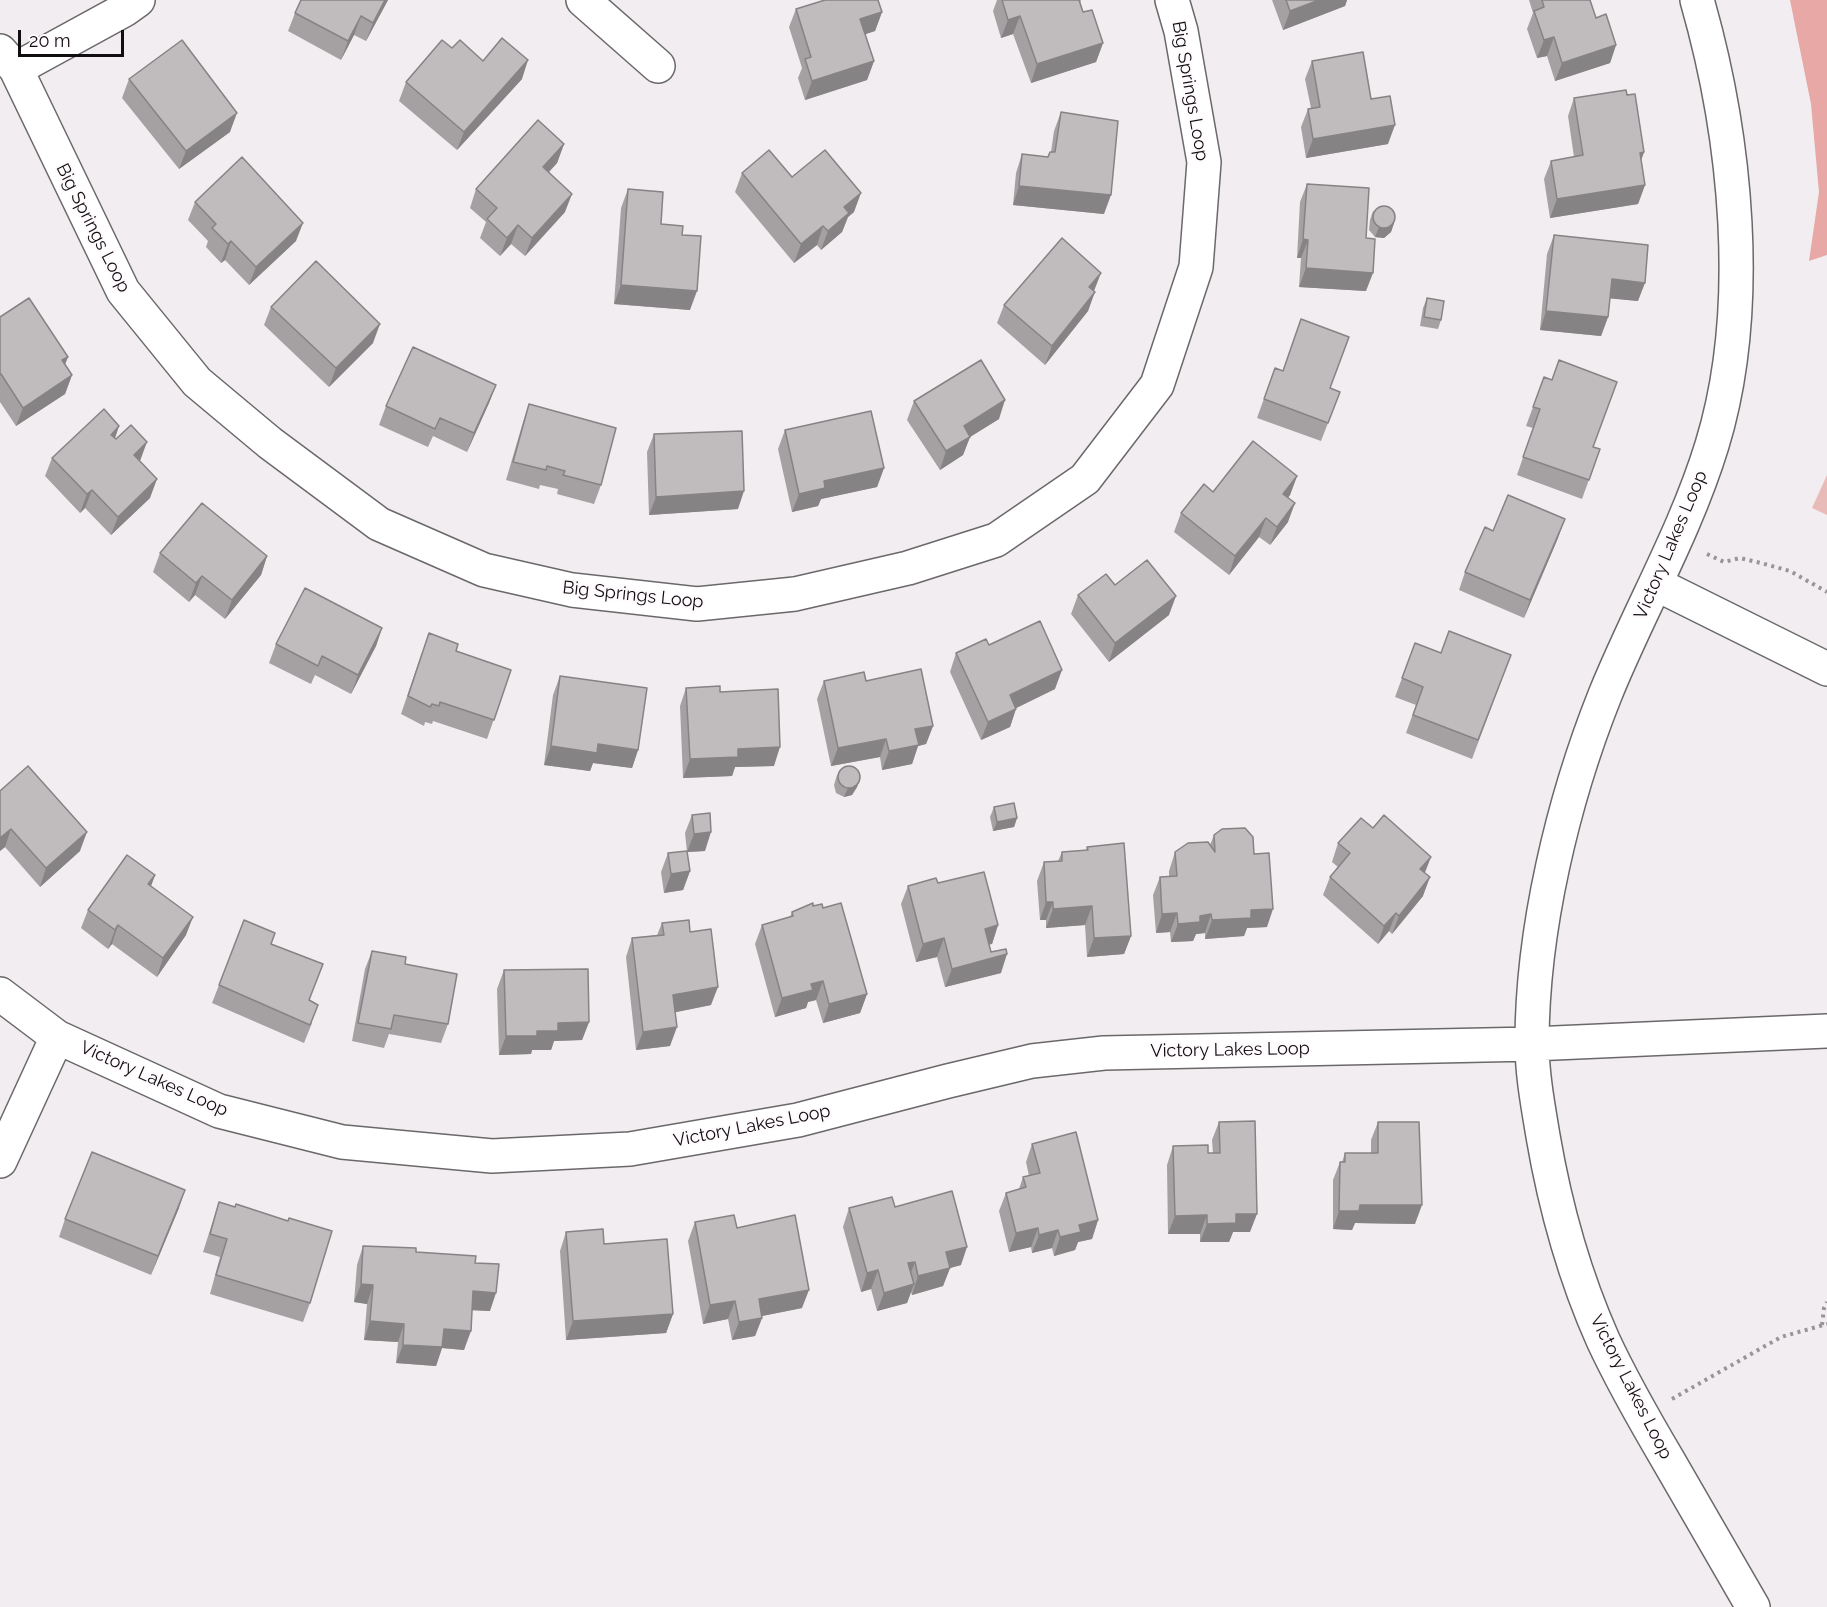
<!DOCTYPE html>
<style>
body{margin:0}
#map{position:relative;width:1827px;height:1607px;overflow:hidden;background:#f1edf0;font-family:Raleway,sans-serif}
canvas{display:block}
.scale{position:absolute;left:18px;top:30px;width:106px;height:27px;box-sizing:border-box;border:3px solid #100e0f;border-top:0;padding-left:8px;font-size:18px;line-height:21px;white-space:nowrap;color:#100e0f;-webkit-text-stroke:4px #fefafd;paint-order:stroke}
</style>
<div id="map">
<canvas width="1827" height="1607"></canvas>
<div class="scale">20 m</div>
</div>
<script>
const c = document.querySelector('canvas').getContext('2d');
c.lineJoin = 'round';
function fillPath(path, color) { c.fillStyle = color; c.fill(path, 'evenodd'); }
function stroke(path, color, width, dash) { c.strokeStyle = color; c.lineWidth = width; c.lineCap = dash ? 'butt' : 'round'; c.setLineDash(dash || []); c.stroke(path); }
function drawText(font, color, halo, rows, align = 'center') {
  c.font = font + ' Raleway,sans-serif'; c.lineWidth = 4.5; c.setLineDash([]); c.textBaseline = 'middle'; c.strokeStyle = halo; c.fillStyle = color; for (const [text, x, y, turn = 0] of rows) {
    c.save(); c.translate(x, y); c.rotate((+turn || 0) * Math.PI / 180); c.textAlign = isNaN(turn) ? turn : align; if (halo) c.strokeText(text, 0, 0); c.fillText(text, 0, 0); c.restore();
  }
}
fillPath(new Path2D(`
 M1827,475V515L1812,508Z`), '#e9bbb8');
fillPath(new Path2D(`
 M1790,0H1827V255L1809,261L1819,192L1811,104Z`), '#e8a8a5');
const minor = new Path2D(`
 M583,0L658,66
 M1697,0C1736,136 1754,308 1712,445C1685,533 1639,611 1605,695C1563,800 1532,930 1532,1043C1532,1074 1538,1106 1543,1136C1555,1206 1574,1275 1603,1340C1622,1381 1645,1421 1668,1460C1696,1509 1725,1558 1753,1607
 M0,51L16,69L123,291L197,382L270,443L379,524L484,570L572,590L697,604L795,594L908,568L996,540L1085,479L1157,385L1196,267L1204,162L1181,31L1172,0
 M16,69L124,10L138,0
 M1656,584L1827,669
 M0,994L57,1037L219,1111L342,1142L492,1156L630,1149L798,1120L948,1081L1032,1061L1104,1053L1532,1044L1827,1031
 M0,1161L57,1037`);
stroke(minor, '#6b686a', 36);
stroke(new Path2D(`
 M1707,554L1724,562L1740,558L1761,563L1790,571L1827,592
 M1822,1325L1824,1308L1827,1302
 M1672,1399L1781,1337L1827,1324`), '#989497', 4, [3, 4.5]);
stroke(minor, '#fff', 33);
fillPath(new Path2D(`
 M301,0H388L366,41L354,35L341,60L288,31L295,13Z
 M997,0H1081L1080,3L1083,12L1103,43L1096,62L1031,83L1013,34L1001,38L993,11Z
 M1272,0H1347L1345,6L1283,30Z
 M1529,0H1590L1596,18L1616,45L1610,63L1555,81L1547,56L1537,58L1527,29L1533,13Z
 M796,9L882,12L875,31L865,34L874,61L867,80L805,100L798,78L802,68L789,27Z
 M452,48L522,79L457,150L399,101L406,82Z
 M1312,61L1388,144L1306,158L1301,127L1308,109L1311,108L1305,79Z
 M129,79L230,132L179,169L122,98Z
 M1627,95L1644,152L1641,161L1645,185L1638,204L1550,218L1544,179L1551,161L1574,157L1568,116L1574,98Z
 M1061,112L1104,214L1013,205L1016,173L1022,154L1047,157L1050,152H1051L1054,131Z
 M564,144L557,163L549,172L565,212L525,256L511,244L500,256L480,238L486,222L470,208L476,189Z
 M742,173L792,177L854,212L848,217L842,232L821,250L817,245L794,263L735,192Z
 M1307,184L1366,238V291L1299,287L1301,258H1297L1300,202Z
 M628,189L661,224L682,235L690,310L614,304L621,208Z
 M195,202L296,241L249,285L225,260L221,263L206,247L208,241L188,220Z
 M1373,211L1394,223L1391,232L1384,238L1375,237L1369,230L1370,220Z
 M1554,235L1638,301L1610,298L1608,317L1601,336L1540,330L1547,254Z
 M1094,291L1088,311L1045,365L997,323L1004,305Z
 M1427,298L1441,320L1438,329L1420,326L1423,308Z
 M271,307L373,343L329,387L264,325Z
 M0,317L65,364L72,375L65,394L16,426L0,402Z
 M1275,368L1340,392L1321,441L1257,418Z
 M1544,377L1593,447L1600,449L1582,499L1517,475L1533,428L1526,426Z
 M496,385L489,403L467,452L433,436L428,447L379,425L386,406Z
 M914,401L999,419L970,437L963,455L940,470L907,420Z
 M529,404L601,485L594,504L557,494L558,489L540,485L539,489L506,480L523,422Z
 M785,430L884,468L877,487L821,499L818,506L792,512L778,449Z
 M654,434L738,509L649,515L647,452Z
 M115,438L140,461L150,498L111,535L85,508L80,513L45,476L52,458Z
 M1297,476L1290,495L1288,498V522L1270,545L1259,537L1229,575L1174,532L1181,513L1213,492Z
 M1493,531L1558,538L1524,618L1459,590L1465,572Z
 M160,553L267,556L261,575L225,619L195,595L189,602L153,572Z
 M1078,595L1169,615L1109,662L1071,614Z
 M382,628L376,646L351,694L315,675L311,684L269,663L276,644Z
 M1415,643L1441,653L1511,655L1472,759L1406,733L1416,705L1395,697Z
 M989,645L1055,689L1016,708L1010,727L981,740L950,672L956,653Z
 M456,651L511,670L487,739L433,721L432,724L425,722L424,726L401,714L422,652Z
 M560,676L638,750L632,768L593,763L590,771L544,765L553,695Z
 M824,681H866L933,726L926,744L918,746L912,764L882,770L880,757L831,766L817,699Z
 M686,688L720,692L774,766L735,767L732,776L683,778L680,706Z
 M837,775L860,778L857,787L852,795L844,797L836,793L834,785Z
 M0,791L80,851L40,887L5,847L0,851Z
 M994,807L1017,818L1014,827L993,831L990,817Z
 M692,815L705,851L687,852L690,871L683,890L664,893L661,872L668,853L687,852L685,833Z
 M1214,835L1254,854L1267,927L1247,928L1244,936L1205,939V933L1196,934L1193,941L1171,942L1170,932L1156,933L1153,895L1160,877L1169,876V871L1175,852L1210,845Z
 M1338,843L1425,873L1423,896L1392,934L1389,931L1378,944L1323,895L1330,877L1338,867L1332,862Z
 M1087,847L1131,936L1124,954L1087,957L1085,925L1046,928V920H1040L1037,881L1044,862L1058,861L1062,852L1086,850Z
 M155,875L151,886L186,935L157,977L112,944L108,949L81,928L88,910Z
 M938,883L998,925L992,944H989L991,952L1001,973L945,987L937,957L916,962L901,904L908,886Z
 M813,906L823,908L867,994L860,1013L823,1023L816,1000L808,1002L806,1008L775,1017L755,944L762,925L790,917L792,912Z
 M662,923L690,932L711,1005L675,1012L670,1046L636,1050L626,957L632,938L657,935Z
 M271,944L312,1023L304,1043L212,1003L219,985Z
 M372,951L405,964L448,1024L441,1043L389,1034L384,1048L352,1041L365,969Z
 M504,970L589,1022L582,1040L554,1041L551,1050H532L531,1054L499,1055L497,989Z
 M1219,1122L1250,1232H1233L1229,1242H1200V1234H1168L1167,1165L1173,1146L1208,1153H1213L1212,1140Z
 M1378,1122L1415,1224L1355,1223L1352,1230L1333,1229V1180L1340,1162H1342L1345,1153H1371V1140Z
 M1032,1144L1098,1220L1092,1239L1078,1242L1075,1250L1054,1256L1052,1248L1032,1253L1031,1247L1009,1252L999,1211L1006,1193L1019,1189L1023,1177L1029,1176L1026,1162Z
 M219,1202L310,1303L303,1322L210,1294L220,1257L203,1252Z
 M895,1207L961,1265L950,1268L943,1286L912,1295L911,1292L907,1303L877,1311L871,1289L861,1292L843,1227L849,1208Z
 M179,1208L151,1275L59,1237L65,1219Z
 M695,1222L802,1308L762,1316V1318L755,1336L732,1340L728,1319L703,1324L688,1241Z
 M566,1232L673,1314L666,1333L566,1340L560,1251Z
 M363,1246L416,1252L475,1263L490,1311L472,1310L464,1350L442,1348L436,1366L396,1363L398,1342L364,1340L367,1304L354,1302L357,1265Z`), '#a5a1a3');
fillPath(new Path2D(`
 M385,0H388L366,41L373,23Z
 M1319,0H1347L1345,6L1283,30L1290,11Z
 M882,12L875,31L854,38L860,19Z
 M361,16L354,35L341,60L348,41Z
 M1020,16L1013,34L1001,38L1008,20Z
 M1554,37L1547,56L1537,58L1544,40Z
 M1103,43L1096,62L1031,83L1037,64Z
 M1616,45L1610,63L1555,81L1562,63Z
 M528,60L522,79L457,150L464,132Z
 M874,61L867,80L805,100L812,81Z
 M237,113L230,132L179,169L186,151Z
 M1395,125L1388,144L1306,158L1313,139Z
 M564,144L557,163L536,186L543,167Z
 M1644,152L1637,171L1640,153Z
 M1645,185L1638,204L1550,218L1557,199Z
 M1019,186L1111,195L1104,214L1013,205Z
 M861,193L854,212L848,217L842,232L821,250L828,231L844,207Z
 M572,194L565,212L525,256L532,238Z
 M303,223L296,241L249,285L256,267Z
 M1394,223L1391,232L1384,238L1375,237L1379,227Z
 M518,225L511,244L500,256L507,238Z
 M823,226L817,245L794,263L801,244Z
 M1303,239L1308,240L1301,258H1297Z
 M231,241L225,260L221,263L228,244Z
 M1306,268L1373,273L1366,291L1299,287Z
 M1101,273L1094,291L1089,287Z
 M1612,279L1645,283L1638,301L1605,298Z
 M621,285L697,291L690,310L614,304Z
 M1095,292L1088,311L1045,365L1052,346Z
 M1546,311L1608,317L1601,336L1540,330Z
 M380,324L373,343L329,387L336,368Z
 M68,357L61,375L62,360Z
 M72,375L65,394L16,426L23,408Z
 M496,385L489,403L467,452L474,433Z
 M1005,400L999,419L957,445L964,426Z
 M119,426L113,445L111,435Z
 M970,437L963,455L940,470L946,451Z
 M147,442L140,461L127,474L134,455Z
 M884,468L877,487L821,499L818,506L792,512L799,494L824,481Z
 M1297,476L1290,495L1276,513L1283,494Z
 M157,479L150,498L111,535L118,517Z
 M92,490L85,508L80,513L87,494Z
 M744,491L738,509L649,515L656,497Z
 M1295,503L1288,522L1270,545L1277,527Z
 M1266,518L1259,537L1229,575L1235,556Z
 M1565,519L1558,538L1524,618L1530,600Z
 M267,556L261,575L225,619L232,600Z
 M202,576L195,595L189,602L196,583Z
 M1176,596L1169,615L1109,662L1115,643Z
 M382,628L376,646L351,694L358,675Z
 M1062,670L1055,689L1004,714L1010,695Z
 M1016,709L1010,727L981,740L988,722Z
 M933,726L926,744L918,746L912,764L882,770L889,751L915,729Z
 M886,739L880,757L831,766L838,748Z
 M598,744L638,750L632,768L593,763L590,771L544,765L551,746Z
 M780,747L774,766L735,767L732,776L683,778L690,759L738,749Z
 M860,778L857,787L852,795L844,797L848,788Z
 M1017,818L1014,827L993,831L997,822Z
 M11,829L5,847L0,851V838Z
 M87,832L80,851L40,887L46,868Z
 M711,832L705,851L687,852L694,834Z
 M1431,857L1424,875L1420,869Z
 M690,871L683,890L664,893L671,874Z
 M155,875L148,894V884Z
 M1430,877L1423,896L1392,934L1399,916Z
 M1046,902H1053L1046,920H1040Z
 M1092,906L1085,925L1046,928L1053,909Z
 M1273,909L1267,927L1247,928L1244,936L1205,939L1212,920L1251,910Z
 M1177,913L1170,932L1156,933L1162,914Z
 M1396,913L1389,931L1378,944L1384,926Z
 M1211,914L1205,933L1196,934L1193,941L1171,942L1178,924L1200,916Z
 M193,917L186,935L157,977L163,958Z
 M118,925L112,944L108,949L115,930Z
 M998,925L992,944L979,947L985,929Z
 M1131,936L1124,954L1087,957L1094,938Z
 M944,938L937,957L916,962L923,944Z
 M1007,954L1001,973L945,987L952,969Z
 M823,981L816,1000L808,1002L806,1008L775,1017L782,998L811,984Z
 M718,987L711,1005L667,1014L673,995Z
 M867,994L860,1013L823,1023L829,1004Z
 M589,1022L582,1040L554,1041L551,1050H532L531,1054L499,1055L506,1036L537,1031L558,1023Z
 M677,1027L670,1046L636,1050L643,1032Z
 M185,1190L179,1208L151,1275L158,1256Z
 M1360,1205H1422L1415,1224L1355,1223L1352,1230L1333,1229L1339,1211Z
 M1236,1214H1257L1250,1232H1233L1229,1242H1200L1207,1224Z
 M1207,1215L1200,1234H1168L1175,1216Z
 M1098,1220L1092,1239L1078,1242L1075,1250L1054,1256L1060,1237L1079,1225Z
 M1038,1228L1031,1247L1009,1252L1016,1233Z
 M1058,1230L1052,1248L1032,1253L1039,1235Z
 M967,1247L961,1265L950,1268L943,1286L912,1295L918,1276L946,1252Z
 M915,1262L908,1280V1263Z
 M878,1270L871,1289L861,1292L867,1273Z
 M361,1284L373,1285L367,1304L354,1302Z
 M914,1284L907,1303L877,1311L884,1293Z
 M809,1290L802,1308L752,1318L759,1299Z
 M473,1291L496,1293L490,1311L467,1310Z
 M735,1301L728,1319L703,1324L710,1305Z
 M673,1314L666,1333L566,1340L573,1321Z
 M762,1318L755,1336L732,1340L739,1322Z
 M370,1321L404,1324L398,1342L364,1340Z
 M444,1329L471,1331L464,1350L442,1348L436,1366L396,1363L403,1345Z`), '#868384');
const building = new Path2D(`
 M301,0H385L373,23L361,16L348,41L295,13Z
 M825,0H878L882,12L860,19L874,61L812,81L805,59L811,57L796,9Z
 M1002,0H1079L1083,12L1092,10L1103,43L1037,64L1020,16L1008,20Z
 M1286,0H1319L1290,11Z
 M1542,0H1590L1596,18L1606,14L1616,45L1562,63L1554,37L1544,40L1534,11L1544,7Z
 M502,38L528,60L464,132L406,82L442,40L452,48L460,40L483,61Z
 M182,40L237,113L186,151L129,79Z
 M1363,52L1371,99L1390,96L1395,125L1313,139L1308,109L1320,107L1312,61Z
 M1626,90L1627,95L1635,94L1644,152L1640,153L1645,185L1557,199L1551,161L1583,155L1574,98Z
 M1061,112L1118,121L1111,195L1019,186L1022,154L1048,157L1050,152H1055Z
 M538,120L564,144L543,167L572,194L532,238L518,225L507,238L487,219L497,208L476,189Z
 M769,150L792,177L825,150L861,193L844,207L849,213L828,231L823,226L801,244L742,173Z
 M242,157L303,223L256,267L231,241L228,244L212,228L216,224L195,202Z
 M1307,184L1369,188L1366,238L1375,239L1373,273L1306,268L1308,240L1303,239Z
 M628,189L663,192L661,224L683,226L682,235L701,236L697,291L621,285Z
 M1373 217a11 11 0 1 1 22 0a11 11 0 1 1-22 0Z
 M1554,235L1648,245L1645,283L1612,279L1608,317L1546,311Z
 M1062,238L1101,273L1089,287L1095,292L1052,346L1004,305Z
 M316,261L380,324L336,368L271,307Z
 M29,298L68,357L62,360L72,375L23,408L1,374L0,375V317Z
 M1427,298L1444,301L1441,320L1424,317Z
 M1301,319L1349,337L1330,388L1340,392L1328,423L1264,399L1275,368L1283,371Z
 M413,347L496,385L474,433L440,418L435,429L386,406Z
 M981,360L1005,400L964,426L970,437L946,451L914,401Z
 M1559,360L1617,382L1593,447L1600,449L1589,480L1523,457L1540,409L1533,407L1544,377L1552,380Z
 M529,404L616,428L601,485L563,475L565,471L547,466L546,470L513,462Z
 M104,409L119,426L111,435L116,439L131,425L147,442L134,455L157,479L118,517L92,490L87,494L52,458Z
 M871,411L884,468L824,481L825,488L799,494L785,430Z
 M742,431L744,491L656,497L654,434Z
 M1253,441L1297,476L1283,494L1295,503L1277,527L1266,518L1235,556L1181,513L1204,484L1213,492Z
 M1508,495L1565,519L1530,600L1465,572L1485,527L1493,531Z
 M202,503L267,556L232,600L202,576L196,583L160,553Z
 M1147,560L1176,596L1115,643L1078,595L1106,574L1115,585Z
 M305,588L382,628L358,675L322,656L318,666L276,644Z
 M1040,621L1062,670L1010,695L1016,709L988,722L956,653L986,639L989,645Z
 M1449,631L1511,655L1478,740L1413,715L1423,687L1402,678L1415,643L1441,653Z
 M429,633L458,644L456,651L511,670L494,720L440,702L439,706L432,704L430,707L408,696Z
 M921,669L933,726L915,729L919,745L889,751L886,739L838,748L824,681L864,672L866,681Z
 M560,676L647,688L638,750L598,744L597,753L551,746Z
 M720,686V692L778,689L780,747L738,749V757L690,759L686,688Z
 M838 777a11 11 0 1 1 22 0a11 11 0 1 1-22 0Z
 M28,766L87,832L46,868L11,829L0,838V791Z
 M1014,803L1017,818L997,822L994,807Z
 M710,813L711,832L694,834L692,815Z
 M1384,815L1431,857L1420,869L1430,877L1399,916L1396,913L1384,926L1330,877L1350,853L1338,843L1361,818L1373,828Z
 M1245,828L1253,837L1254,854L1269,853L1273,909L1251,910V918L1212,920L1211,914L1200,916V922L1178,924L1177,913L1162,914L1160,877L1177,876L1175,852L1188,843L1208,842L1215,852L1214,835L1222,829Z
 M1124,843L1131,936L1094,938L1092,906L1053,909V902H1046L1044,862L1062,861V852L1088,850L1087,847Z
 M687,851L690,871L671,874L668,853Z
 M127,855L155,875L148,884L193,917L163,958L118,925L115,930L88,910Z
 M984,872L998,925L985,929L991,952L1006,949L1007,954L952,969L944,938L923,944L908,886L936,878L938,883Z
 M813,903V906L822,904L823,908L841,903L867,994L829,1004L823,981L811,984L813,990L782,998L762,925L793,916L792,912Z
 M244,920L275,933L271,944L323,964L309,1000L318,1005L310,1025L219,985Z
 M689,920L690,932L711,929L718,987L673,995L677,1027L643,1032L632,938L664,935L662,923Z
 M372,951L406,957L405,964L457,974L448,1024L394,1015L391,1029L358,1023Z
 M588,969L589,1022L558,1023V1031H537V1036H506L504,970Z
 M1255,1121L1257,1214H1236V1223L1207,1224V1215L1175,1216L1173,1146L1208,1145V1153H1220L1219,1122Z
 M1378,1122H1419L1422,1205H1360L1359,1211H1339L1340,1162H1345V1153H1378Z
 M1076,1132L1098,1220L1079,1225L1081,1232L1060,1237L1058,1230L1039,1235L1038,1228L1016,1233L1006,1193L1026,1187L1023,1177L1040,1173L1032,1144Z
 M92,1152L185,1190L158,1256L65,1219Z
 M952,1191L967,1247L946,1252L950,1268L918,1276L915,1262L908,1263L914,1284L884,1293L878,1270L867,1273L849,1208L892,1197L895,1207Z
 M219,1202L235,1207L236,1204L288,1221L289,1218L332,1231L310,1303L216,1275L227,1239L210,1234Z
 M734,1215L737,1228L795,1215L809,1290L759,1299L762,1318L739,1322L735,1301L710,1305L695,1222Z
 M603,1229L604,1244L667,1239L673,1314L573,1321L566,1232Z
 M363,1246L416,1248V1252L476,1256L475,1263L499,1264L496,1293L473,1291L471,1331L444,1329L442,1347L403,1345L404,1324L370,1321L373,1285L361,1284Z`);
fillPath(building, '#c0bbbd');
stroke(building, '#868384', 1.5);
drawText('18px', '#100e0f', '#fefafd', [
 ["Big Springs Loop",1190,91,80],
 ["Big Springs Loop",93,228,63],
 ["Victory Lakes Loop",1671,545,-67],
 ["Big Springs Loop",633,595,6],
 ["Victory Lakes Loop",1230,1050,-1],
 ["Victory Lakes Loop",154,1079,24],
 ["Victory Lakes Loop",752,1126,-11],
 ["Victory Lakes Loop",1631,1387,63]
]);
</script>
